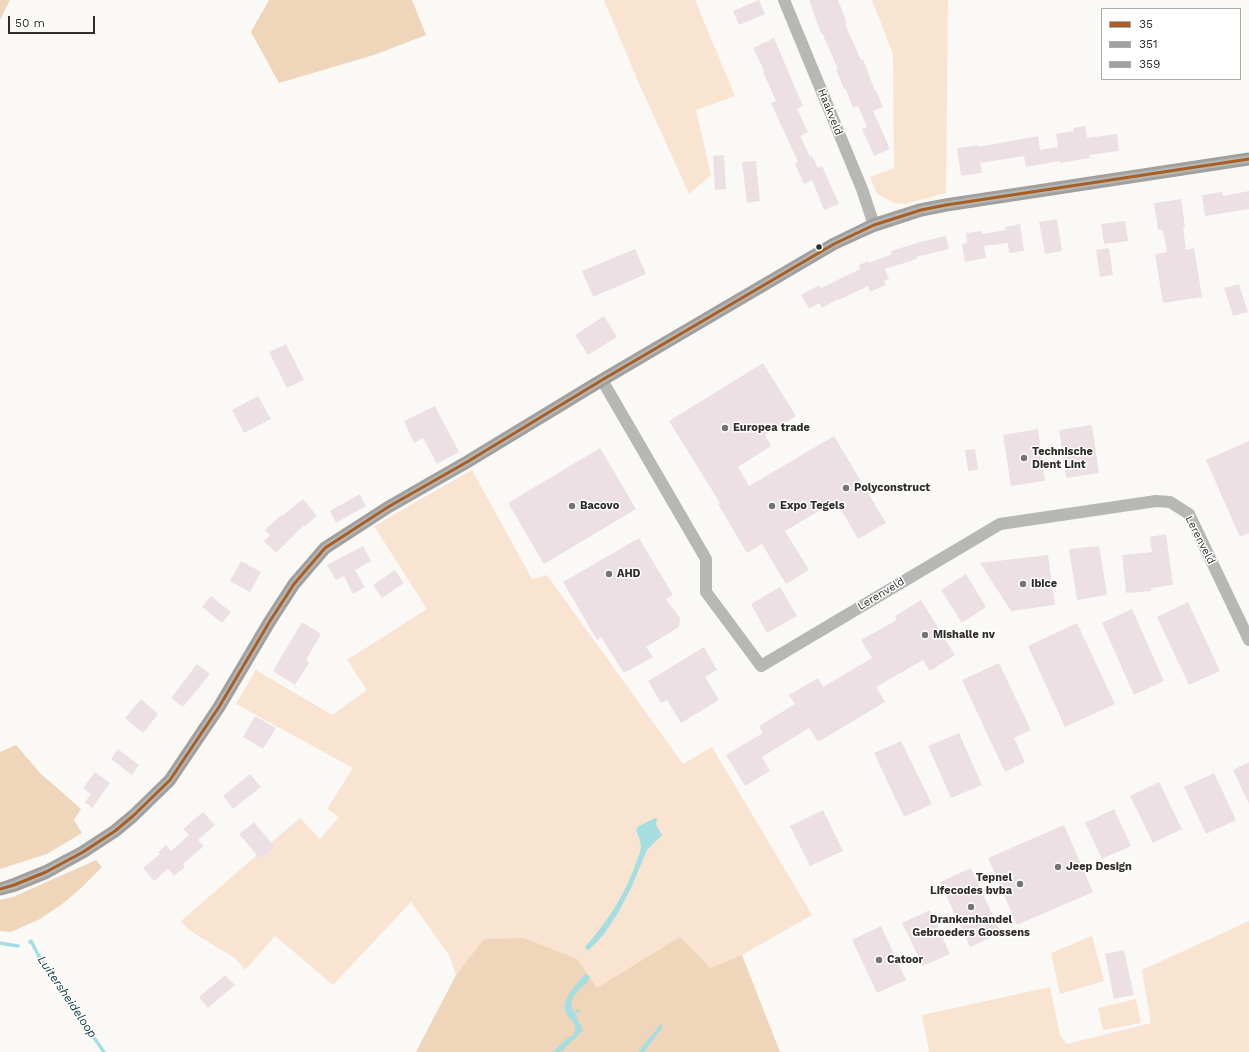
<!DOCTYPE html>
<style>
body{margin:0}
#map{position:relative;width:1249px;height:1052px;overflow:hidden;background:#fbf9f6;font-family:"Work Sans",sans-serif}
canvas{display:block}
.legend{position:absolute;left:1101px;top:8px;width:140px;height:72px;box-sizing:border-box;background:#fff;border:1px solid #acaba9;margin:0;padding:5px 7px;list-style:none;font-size:12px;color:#2f2c29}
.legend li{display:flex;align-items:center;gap:8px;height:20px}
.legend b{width:20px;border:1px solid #acaba9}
.scale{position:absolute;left:8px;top:16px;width:87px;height:18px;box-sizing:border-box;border:2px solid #2f2c29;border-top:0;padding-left:5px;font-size:12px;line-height:14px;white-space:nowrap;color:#2f2c29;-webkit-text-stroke:3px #fff;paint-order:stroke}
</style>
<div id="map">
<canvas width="1249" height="1052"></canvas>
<ul class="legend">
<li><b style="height:5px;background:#a85e24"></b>35</li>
<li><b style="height:5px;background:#a1a09f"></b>351</li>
<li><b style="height:5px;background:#a1a09f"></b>359</li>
</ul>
<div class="scale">50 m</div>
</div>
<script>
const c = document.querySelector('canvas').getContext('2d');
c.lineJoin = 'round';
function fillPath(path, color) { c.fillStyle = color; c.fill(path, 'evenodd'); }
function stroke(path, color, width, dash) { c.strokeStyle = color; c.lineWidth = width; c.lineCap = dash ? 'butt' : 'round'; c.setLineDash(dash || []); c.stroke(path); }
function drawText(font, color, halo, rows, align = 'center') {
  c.font = font + ' "Work Sans",sans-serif'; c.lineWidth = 3; c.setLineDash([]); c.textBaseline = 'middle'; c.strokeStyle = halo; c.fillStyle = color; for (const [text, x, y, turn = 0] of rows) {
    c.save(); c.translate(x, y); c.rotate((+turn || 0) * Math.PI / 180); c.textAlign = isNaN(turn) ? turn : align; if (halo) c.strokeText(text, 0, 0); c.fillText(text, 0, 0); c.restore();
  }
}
fillPath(new Path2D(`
 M604,0H695L735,96L696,110L711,175L689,194L637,79Z
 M872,0H948L946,193L905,204L894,203L881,196L876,192L870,177L894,168L893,54Z
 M472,470L532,579L547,575L683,764L712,747L812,915L742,955L710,968L775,1052H564L484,940L456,975L449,955L411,902L333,985L275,936L245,970L236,959L189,930L181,921L257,855L260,859L275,847L271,843L300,818L320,839L339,817L327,809L353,768L236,704L256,670L332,715L367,690L347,660L427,609L374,526Z
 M1249,921V1052H929L922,1015L1050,987L1060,1035L1067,1044L1151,1023L1142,970Z
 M1092,936L1104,981L1060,994L1051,953Z
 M1136,999L1141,1023L1103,1030L1098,1008Z`), '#f8e4d0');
fillPath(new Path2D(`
 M0,0H10L0,20Z
 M269,0H412L426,35L374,55L279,83L251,32Z
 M16,745L40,773L81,809L74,820L82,833L47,854L0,869V752Z
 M96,860L102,867L79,890L61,905L40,919L11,932L0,931V900L13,897Z
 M680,937L710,968L742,955L780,1052H416L456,975L484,939L524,938L577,959L597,988Z`), '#efd5b9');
fillPath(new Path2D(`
 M655,818L657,819L656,825L662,835L647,850L631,888L618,913L604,934L590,949L587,950L585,947C607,922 627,892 637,860C639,855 641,850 641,845C640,840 638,834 636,830L639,826Z
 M585,974L590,976L587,983C581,985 572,997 571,1003C571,1006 573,1010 574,1013L578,1009L580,1011L575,1014L583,1030L561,1052H553L570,1036L572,1037C573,1034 577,1029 575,1025C572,1019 562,1012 565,1003C568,992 578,983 585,974Z
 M661,1024L662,1025V1028L644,1052H639L641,1048Z`), '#a4dee2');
stroke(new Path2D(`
 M30,942L31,941L44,966L104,1052
 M0,943L18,946`), '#a4dee2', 3.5);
fillPath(new Path2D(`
 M759,0L765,14L739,25L733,11Z
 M809,0H838L847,23L845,24L861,60L863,59L875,91L876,90L883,107L873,111L890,149L874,156L862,129L867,127L858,106L853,108L846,89H844L836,69H838L822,33H821Z
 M774,38L803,106L797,109L808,132L800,136L810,157L812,156L818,168L822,166L839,204L824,210L812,180L804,184L795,164L798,162L771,103L776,101L763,72L764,71L753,48Z
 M1085,126L1087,138L1117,134L1119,151L1089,155L1090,158L1060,163V161L1026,167L1024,156L980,163L982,173L961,176L957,148L978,145V147L1038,136L1040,150L1058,147L1056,134L1074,131L1073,128Z
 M724,155L726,189L715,190L713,156Z
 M756,161L760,201L747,203L742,162Z
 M1249,191V209L1205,216L1202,195L1222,192L1223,196Z
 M1181,199L1185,227H1183L1186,250L1194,248L1202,297L1163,303L1155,254L1167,252L1163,230H1158L1154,203Z
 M1057,219L1062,251L1045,254L1039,222Z
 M1125,221L1128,241L1104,244L1101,224Z
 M1020,224L1024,251L1009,253L1008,243L984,246L986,258L965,262L962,244L967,243L966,233L981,231L982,234L1006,230L1005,227Z
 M946,236L949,249L916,257L917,259L885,269L889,279L884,281L886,285L870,292L868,286L839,300L838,299L822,308L819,303L809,309L801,295L819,285L821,288L860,269L859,265L868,261L869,263L892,254L891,251L920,242Z
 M1109,248L1113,275L1100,277L1096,250Z
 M635,249L646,274L593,297L582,271Z
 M1239,284L1248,312L1233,316L1224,288Z
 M604,316L617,337L588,355L575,335Z
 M286,344L304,380L287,388L269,352Z
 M763,363L796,416L765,435L771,446L738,467L749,486L834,436L886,523L858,539L836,501L785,531L809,570L786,584L762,544L747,553L718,504L720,503L669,421Z
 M258,396L271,419L244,433L232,410Z
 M435,406L459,452L437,464L423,438L414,443L404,421Z
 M1092,425L1099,473L1066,478L1059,430Z
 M1038,429L1045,481L1011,486L1003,435Z
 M1249,441V533L1240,537L1206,460Z
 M600,448L636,509L544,564L508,503Z
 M975,449L978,470L968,471L965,450Z
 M360,494L366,506L336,523L330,511Z
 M303,499L317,516L305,526L304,525L276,553L264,541L270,535L265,530L281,515L282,516Z
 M1166,534L1173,585L1151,588V591L1126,593L1122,555L1152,552L1150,537Z
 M639,538L673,595L666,599L680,618L679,627L646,647L653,657L624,673L601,637L597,640L563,582Z
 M363,546L371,561L355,570L365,587L353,594L344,576L336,580L327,565Z
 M1099,546L1107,595L1077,600L1069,549Z
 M1048,555L1055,605L1011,611L980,563Z
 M241,561L261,572L250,592L230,581Z
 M395,570L404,583L382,598L373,585Z
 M966,574L986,607L962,623L941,590Z
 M780,587L797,616L767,633L751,604Z
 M211,596L231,612L222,623L202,607Z
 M921,600L955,655L930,671L923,660L876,687L885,702L818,742L809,728L762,757L770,771L745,786L726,755L763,733L759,726L795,704L789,695L818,678L823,687L872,658L861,640L897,620L895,616Z
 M1188,602L1220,671L1189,685L1157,617Z
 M1132,609L1164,681L1134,695L1102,623Z
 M302,622L321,634L306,660L309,663L295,685L273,671Z
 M1077,623L1115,704L1065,727L1028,646Z
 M704,647L717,670L705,677L719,700L681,723L667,700L661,703L648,681Z
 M999,663L1031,730L1014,738L1025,762L1005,772L962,680Z
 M197,664L210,674L183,707L171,698Z
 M141,699L158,714L143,733L125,718Z
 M255,716L276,728L263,749L243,737Z
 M959,733L982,785L951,798L928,746Z
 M901,741L932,804L904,817L874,753Z
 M118,749L139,765L132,775L111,759Z
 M1249,762V804L1233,770Z
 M95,772L110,783L92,808L85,802L91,794L83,788Z
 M1214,773L1236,820L1206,834L1184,787Z
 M250,774L261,787L233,809L223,796Z
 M1159,782L1182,829L1153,843L1130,796Z
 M1114,809L1131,846L1102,859L1085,823Z
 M823,810L843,851L810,866L790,826Z
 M203,812L215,825L198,840L204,846L183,864L185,867L174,876L168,869L154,881L143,868L160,854L158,852L166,845L171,851L189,835L183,829Z
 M254,822L275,847L260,859L239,834Z
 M1064,825L1093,892L1017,925L988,858Z
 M971,868L1001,933L970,947L940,882Z
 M930,910L950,954L923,966L902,923Z
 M881,926L906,980L877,993L852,940Z
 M1124,950L1134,995L1114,999L1105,954Z
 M225,975L235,985L208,1008L199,997Z`), '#ede0e4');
stroke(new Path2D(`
 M784,0L862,189L874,225
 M602,380L706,559V592L761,666L1000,524L1156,501L1170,502L1189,514L1249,640
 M0,889L14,885L46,872L83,852L115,831L133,816L170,780L219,707L270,621L294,584L325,548L388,507L467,462L602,380L834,244L874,225L921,210L946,205L1249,159`), '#b6b8b5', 12);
stroke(new Path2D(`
 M0,889L14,885L46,872L83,852L115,831L133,816L170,780L219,707L270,621L294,584L325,548L388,507L467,462L602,380L834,244L874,225L921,210L946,205L1249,159`), '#a85e24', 3);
stroke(new Path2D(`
 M1,894L16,890L48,877L86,856L118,835L136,820L173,784L223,710L274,624L298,587L328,552L391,511L470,466L605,384L836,248L876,230L922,215L947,210L1249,164`), '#a1a09f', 3);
stroke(new Path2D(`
 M0,884L12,880L44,867L80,848L112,827L130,812L166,777L215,704L266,618L290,581L322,544L386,503L464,458L599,376L831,240L872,220L919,205L945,200L1248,154`), '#a1a09f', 3);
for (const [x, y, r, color] of [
 [819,247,3.5,"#2f2c29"],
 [725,428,4,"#767471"],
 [1024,458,4,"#767471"],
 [846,488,4,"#767471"],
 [572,506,4,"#767471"],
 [772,506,4,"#767471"],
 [609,574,4,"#767471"],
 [1023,584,4,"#767471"],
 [925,635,4,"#767471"],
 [1058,867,4,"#767471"],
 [1020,884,4,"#767471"],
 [971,907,4,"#767471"],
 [879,960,4,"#767471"]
]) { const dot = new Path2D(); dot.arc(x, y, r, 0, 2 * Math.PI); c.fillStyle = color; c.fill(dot); stroke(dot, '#fff', 1.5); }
drawText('11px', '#2f2c29', '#fff', [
 ["Haakveld",830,112,68],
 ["Lerenveld",1200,540,63],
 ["Lerenveld",881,594,-31]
]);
drawText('bold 11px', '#2f2c29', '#fff', [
 ["Europea trade",733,428],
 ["Technische",1032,452],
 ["Dient Lint",1032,465],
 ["Polyconstruct",854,488],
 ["Bacovo",580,506],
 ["Expo Tegels",780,506],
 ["AHD",617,574],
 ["Ibice",1031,584],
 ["Mishalle nv",933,635],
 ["Jeep Design",1066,867],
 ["Tepnel",1012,878,"right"],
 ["Lifecodes bvba",1012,891,"right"],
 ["Drankenhandel",971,920,"center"],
 ["Gebroeders Goossens",971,933,"center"],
 ["Catoor",887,960]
], 'left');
drawText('italic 12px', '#10393d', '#fff', [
 ["Luitersheideloop",67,997,56]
]);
</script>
